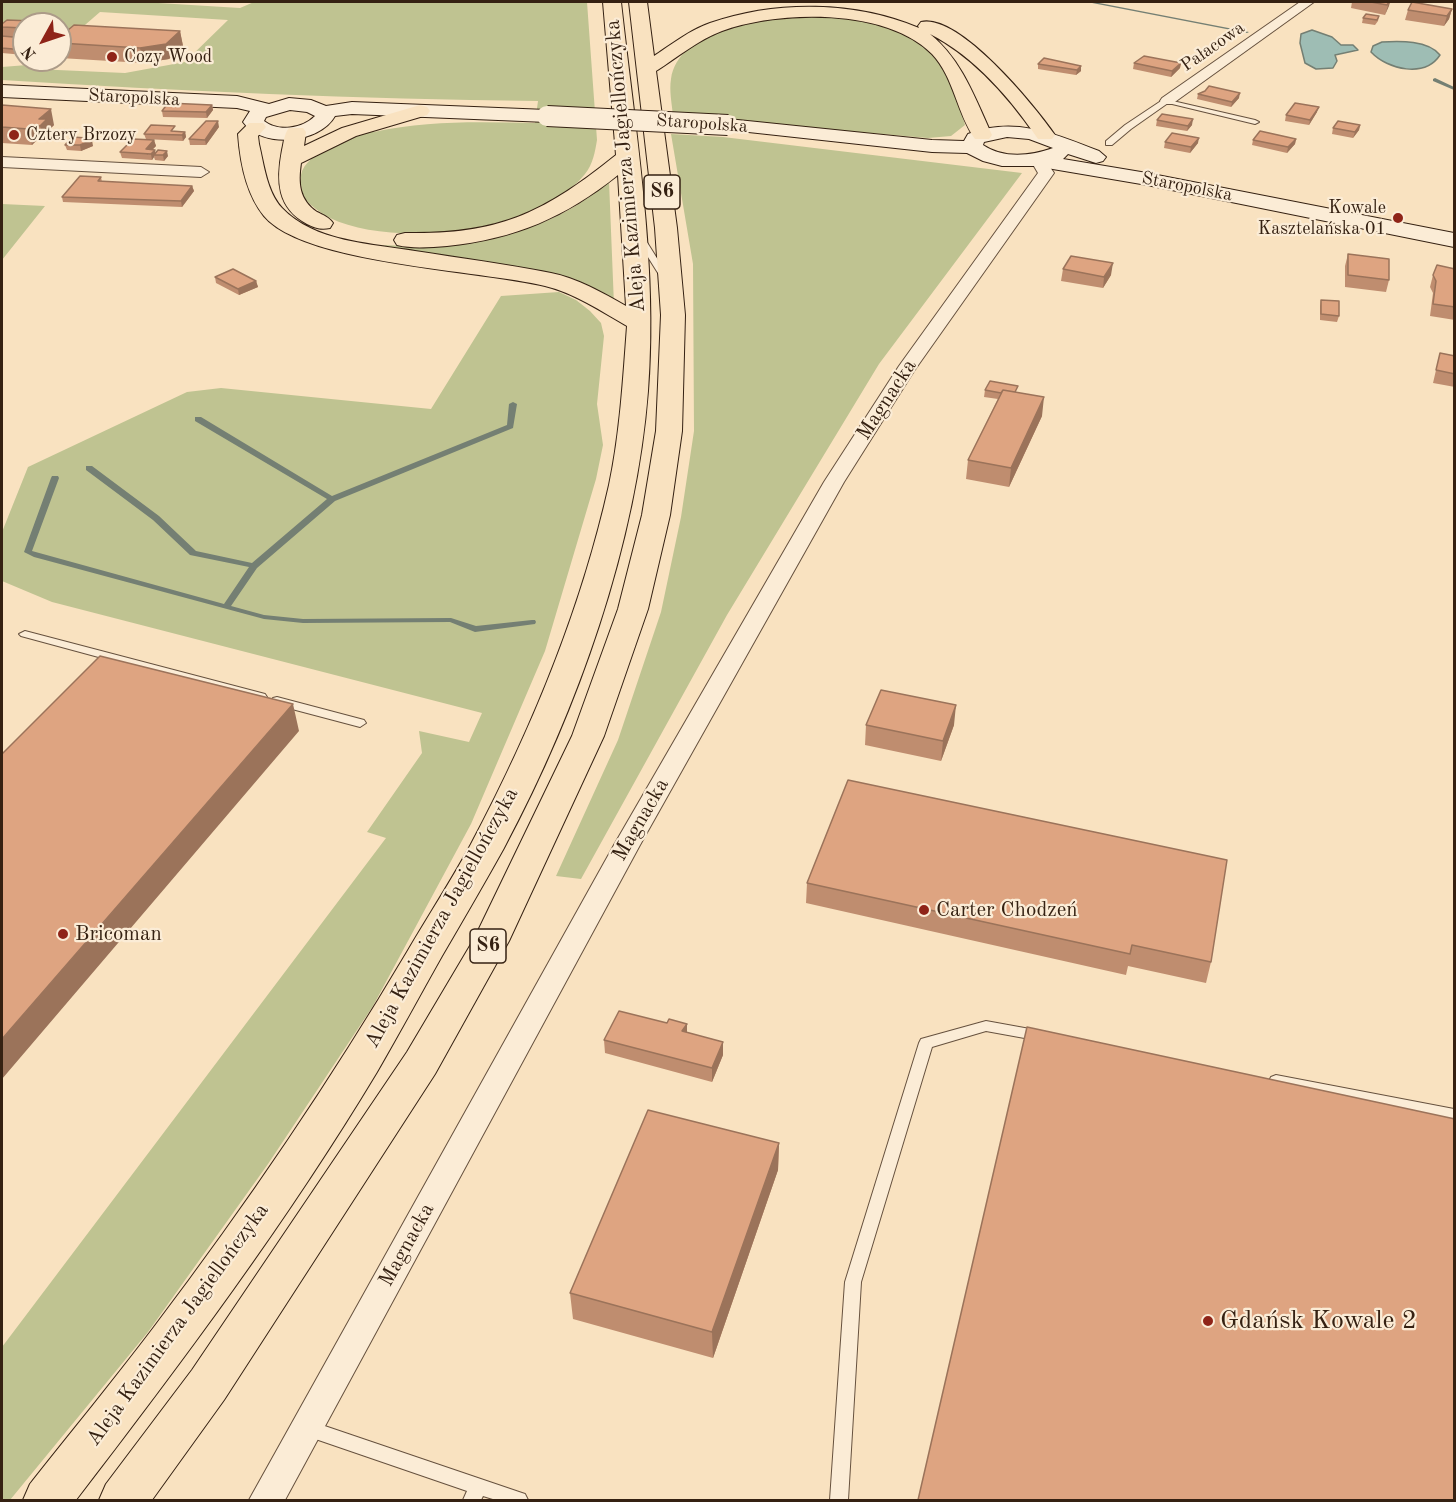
<!DOCTYPE html>
<meta charset="utf-8">
<style>
body{margin:0}
#map{position:relative;width:1456px;height:1502px;overflow:hidden;background:#f9e2c0;font-family:"Old Standard TT",serif}
canvas{display:block}
.frame{position:absolute;inset:0;border:3px solid #352112;pointer-events:none}
.north{position:absolute;left:12px;top:12px;width:60px;height:60px;box-sizing:border-box;background:#fbecd6;border:2px solid #ac9b88;border-radius:50%;rotate:230deg;font-size:16px;font-weight:700;line-height:24px;text-align:center;color:#352112}
.north::after{content:'';display:block;margin:auto;width:21px;height:27px;background:#8f2418;clip-path:polygon(50% 0,100% 100%,50% 72%,0 100%)}
</style>
<div id="map">
<canvas width="1456" height="1502"></canvas>
<div class="frame"></div>
<div class="north">N</div>
</div>
<script>
const c = document.querySelector('canvas').getContext('2d');
c.lineJoin = 'round';
function fillPath(path, color) { c.fillStyle = color; c.fill(path, 'evenodd'); }
function stroke(path, color, width, dash) { c.strokeStyle = color; c.lineWidth = width; c.lineCap = dash ? 'butt' : 'round'; c.setLineDash(dash || []); c.stroke(path); }
function drawText(font, color, halo, rows, align = 'center') {
  c.font = font + ' "Old Standard TT",serif'; c.lineWidth = 4.5; c.setLineDash([]); c.textBaseline = 'middle'; c.strokeStyle = halo; c.fillStyle = color; for (const [text, x, y, turn = 0] of rows) {
    c.save(); c.translate(x, y); c.rotate((+turn || 0) * Math.PI / 180); c.textAlign = isNaN(turn) ? turn : align; if (halo) c.strokeText(text, 0, 0); c.fillText(text, 0, 0); c.restore();
  }
}
fillPath(new Path2D(`
 M2,2H142L240,8L254,2H587L597,140C595,152 593,164 585,174C538,233 395,249 330,218C320,213 312,206 304,199C302,192 300,183 301,175C305,152 352,137 371,130L374,132C427,120 481,122 535,123L538,101C358,99 180,91 2,80V67L27,65L42,60H44L35,69L125,73L185,62L228,20L100,12L78,31L60,30V24H24L2,27Z
 M790,16C833,16 909,18 936,58C945,72 956,92 962,108C963,113 963,119 965,125L951,136L928,138L673,116C672,104 669,91 671,79C679,30 751,23 790,16Z
 M671,134L723,137L1022,173L879,364L727,615L581,879L556,876L618,740L661,612L681,517L694,431L693,264Z
 M609,181L614,305L533,271L380,245C462,249 545,238 609,181Z
 M2,204L45,206L2,260Z
 M559,292L576,300L590,311L601,323L604,336L597,404L603,445L596,479L545,651L471,824L373,1006L268,1164L148,1332L10,1500H2V1347L386,838L367,832L422,753L419,731L469,742L482,713L52,602L2,581V532L28,467L187,392L221,388L431,409L501,296Z`), '#bfc391');
const water = new Path2D(`
 M1312,30L1332,37L1341,45H1353L1358,50L1335,55L1337,61L1333,68L1316,69L1305,63L1300,43L1301,34Z
 M1382,42C1400,41 1428,40 1440,55C1425,78 1388,70 1371,52L1373,46Z`);
fillPath(water, '#9ebdb4');
stroke(water, '#747f73', 1.5);
fillPath(new Path2D(`
 M1087,2H1094L1249,32L1247,33Z
 M1435,78L1454,87V90L1433,81V79Z
 M513,402L517,404L513,428L335,501L257,568L231,606L264,615L303,619L451,618L476,626L532,620H535L536,622L535,624L475,632L450,622L303,623L264,619L34,557L24,552L51,478L52,476H58L59,478L32,551L224,604L249,567L190,555L153,520L86,470V466H92L159,516L196,551L252,563L327,499L195,421V417H201L332,496L507,425L509,404Z`), '#747f73');
const service = new Path2D(`
 M1164,99L1255,120L1259,122L1255,124L1168,103L1131,129L1112,145H1106V141L1125,125Z
 M637,236H643L670,279L669,281H663L636,238Z
 M25,631L265,694L267,697L261,701L21,636L19,634Z
 M277,697L364,720L366,723L360,727L273,704L271,701L273,698Z
 M986,1021L1041,1031L1046,1032L1048,1036L1046,1040L1041,1041L986,1031L932,1047L861,1282L848,1500H830L845,1282L919,1043L921,1039Z
 M1276,1075L1454,1109V1121L1276,1087L1271,1085L1269,1081L1271,1077Z
 M307,1420L519,1492L525,1494L528,1500H496L483,1496L481,1500H463L467,1491L301,1434L298,1428L301,1422Z`);
const minor = new Path2D(`
 M1300,2H1314L1172,104H1162L1160,101L1162,98Z
 M1039,156L1044,158L1054,173L914,371L844,482L640,845L285,1500H249L614,845L824,482L899,366L1038,173L1031,161Z
 M2,157L201,167L209,172L201,177L2,167Z`);
const secondary = new Path2D(`
 M2,85L237,96L269,104L289,98L311,100L326,106L352,102L547,110L554,112L557,116L554,120L547,122L352,114L335,116C319,144 262,149 243,122L250,111L237,108L2,97ZM290,110L307,112L315,116C302,129 278,132 264,121L266,117Z
 M728,119L932,140L964,141L968,134C1015,116 1055,134 1099,151L1106,157L1103,161L1096,163L1068,154L1063,159L1147,173L1454,233V247L1147,185L1035,166H1002L983,161L967,153L932,152L721,129L718,125L721,121ZM1007,137L1029,139L1053,148C1030,156 1004,159 983,145L984,142Z`);
const motorway = new Path2D(`
 M603,2H621C635,130 658,262 648,391C636,546 577,711 504,848C484,884 463,920 442,956C420,995 399,1034 377,1072C287,1222 182,1362 76,1500H23L30,1484C71,1432 114,1380 154,1327C245,1207 330,1082 407,952C428,916 451,881 471,844C531,731 581,610 609,485C620,433 623,379 627,326C601,311 574,293 545,286C480,270 304,264 264,216C246,194 240,162 238,134L249,123H263L266,127L258,136L259,144C264,165 267,192 282,208C314,242 372,244 415,251C460,258 506,264 551,273C577,278 603,293 626,306L618,175C566,217 515,239 447,246C431,247 413,249 397,245L394,240L397,235L405,233C499,235 544,213 616,155Z
 M629,2H647L654,56C672,44 690,30 710,23C776,0 856,1 919,28L918,26L921,22C959,13 1035,106 1055,135L1052,139H1038C1010,98 975,57 930,34C962,60 975,98 992,135L989,139H975C957,114 954,77 932,54C887,8 779,10 722,31C698,40 678,57 656,71L677,228L685,315L682,431L670,515L648,609L604,736L509,941L435,1074L224,1400L152,1500H99L106,1484L192,1370L407,1052L474,939L572,736L618,609L642,515L656,431L661,315L655,228Z
 M420,105L427,107L430,111L427,115L356,136L301,163C298,183 299,200 317,212C323,215 329,217 333,223L330,228C321,230 315,228 307,224C277,208 276,181 282,150C284,142 284,134 289,128H303L306,132L304,146L342,128Z`);
stroke(service, '#66513e', 2);
stroke(minor, '#66513e', 2);
stroke(secondary, '#352112', 2);
stroke(motorway, '#352112', 2);
fillPath(service, '#fbecd6');
fillPath(minor, '#fbecd6');
fillPath(secondary, '#fbecd6');
fillPath(motorway, '#f9e2c0');
const secondaryBridge = new Path2D(`
 M547,116L728,125`);
stroke(secondaryBridge, '#352112', 22, []);
stroke(secondaryBridge, '#fbecd6', 20);
fillPath(new Path2D(`
 M1352,2H1390L1385,15L1351,8Z
 M1452,9L1449,19L1444,26L1405,20L1408,10Z
 M1379,16L1378,21L1375,25L1362,23L1363,18Z
 M2,24H24V55L2,53Z
 M180,31L183,46L169,59L143,63L60,58V37Z
 M1134,63H1181L1180,68L1171,77L1133,69Z
 M1038,64L1081,66V71L1076,75L1038,69Z
 M1198,94L1239,98L1231,107L1197,99Z
 M2,105L54,125L50,129L51,135L44,142L36,141L32,145L2,143Z
 M212,105L213,110L207,118L163,117L162,111Z
 M1317,112L1309,125L1285,121L1286,115Z
 M1157,120L1192,125L1187,131L1156,126Z
 M1360,125L1359,130L1353,138L1332,134L1333,128Z
 M219,127L206,145H190L189,139Z
 M176,132H185L186,137L183,141L146,139L144,134Z
 M1296,139L1295,144L1287,153L1252,145L1253,140Z
 M88,140L93,146L81,151L67,150L65,145Z
 M154,140L156,146L152,150L155,153L168,156L164,161L155,160L154,157L152,160L122,158L120,152Z
 M1165,142L1198,143L1190,153L1164,148Z
 M101,177L102,182L192,186L194,191L182,207L63,202L62,197Z
 M1348,254L1389,280L1386,292L1345,287V266Z
 M1063,269L1111,275L1103,288L1061,281Z
 M1455,269V320L1430,316L1433,293L1430,287L1433,275Z
 M215,277L256,281L258,287L239,295L216,283Z
 M1321,300L1339,316L1337,322L1320,320V306Z
 M1440,353L1455,356V387L1433,383Z
 M985,390L1017,393L1042,416L1009,487L966,479L968,460L998,399L984,397Z
 M866,725H954L941,761L865,745Z
 M848,780L1211,962L1206,983L1128,966L1126,975L806,903L807,883Z
 M667,1023L687,1024V1032L723,1055L712,1082L605,1053L604,1040Z
 M779,1143L778,1170L713,1358L573,1319L570,1293Z`), '#bf8d6f');
fillPath(new Path2D(`
 M1389,2H1390L1389,6L1385,15Z
 M1452,9L1449,19L1444,26L1447,16Z
 M180,31L183,46L169,59L143,63L140,48Z
 M1181,63L1180,68L1171,77L1172,71Z
 M1081,66V71L1076,75L1077,70Z
 M1240,93L1239,98L1231,107L1232,102Z
 M212,105L213,110L207,118L206,112Z
 M1319,107L1317,112L1309,125L1310,120Z
 M51,109L54,125L50,129L51,135L44,142L40,126L39,119Z
 M1193,119L1192,125L1187,131L1188,126Z
 M218,121L219,127L206,145L205,140Z
 M32,125L36,141L32,145L28,129Z
 M1360,125L1359,130L1353,138L1355,132Z
 M185,132L186,137L183,141L182,135Z
 M87,138L88,142L92,140L93,146L81,151L80,145Z
 M1199,138L1198,143L1190,153L1191,147Z
 M1296,139L1295,144L1287,153L1288,147Z
 M154,140L156,146L147,155L146,149Z
 M155,150L156,155H154V157L152,160L151,154Z
 M167,151L168,156L164,161L163,155Z
 M192,186L194,191L182,207L181,201Z
 M1113,263L1111,275L1103,288L1104,277Z
 M256,281L258,287L239,295L238,289Z
 M1044,397L1042,416L1009,487L1011,468Z
 M293,704L299,731L2,1079V1039Z
 M956,705L954,725L941,761L943,741Z
 M687,1024V1038L682,1031Z
 M723,1042V1055L712,1082V1068Z
 M779,1143L778,1170L713,1358L712,1332Z`), '#9b735a');
const building = new Path2D(`
 M1371,2H1389L1387,5Z
 M1412,2L1452,9L1447,16L1408,10Z
 M1366,14L1379,16L1377,20L1363,18Z
 M7,20L33,21L30,24H24V28L2,27V24Z
 M74,25L180,31L166,44L140,48L60,43V37Z
 M2,36L24,38V50L2,48Z
 M1144,56L1181,63L1172,71L1134,63Z
 M1044,58L1081,66L1077,70L1038,64Z
 M1209,86L1240,93L1232,102L1198,94L1205,91Z
 M168,103L212,105L206,112L162,111Z
 M1295,103L1319,107L1310,120L1286,115Z
 M2,105L51,109L39,119H47L40,126L32,125L28,129L2,127Z
 M1162,114L1193,119L1188,126L1157,120Z
 M206,121H218L205,140L189,139Z
 M1338,121L1360,125L1355,132L1333,128Z
 M151,125L175,126L171,131L185,132L182,135L144,134Z
 M1260,131L1296,139L1288,147L1253,140Z
 M1172,133L1199,138L1191,147L1165,142Z
 M72,137L87,138L86,139L92,140L80,145H65Z
 M133,139L154,140L146,149L155,150L151,154L120,152Z
 M158,150L167,151L163,155H154Z
 M80,176L101,177L98,181L192,186L181,201L62,197Z
 M1348,254L1389,259V280L1348,275Z
 M1071,256L1113,263L1104,277L1063,269Z
 M1437,265L1455,269V307L1433,304L1436,281L1433,275Z
 M233,269L256,281L238,289L215,277Z
 M1321,300L1339,301V316L1321,314Z
 M1440,353L1455,356V374L1436,370Z
 M990,381L1018,386L1015,392L1003,390L1001,393L985,390Z
 M1003,390L1044,397L1011,468L968,460Z
 M100,656L293,704L2,1039V754Z
 M881,690L956,705L943,741L866,725Z
 M848,780L1227,860L1211,962L1132,945L1130,954L807,883Z
 M619,1011L667,1023L669,1019L687,1024L682,1031L723,1042L712,1068L604,1040Z
 M1027,1027L1455,1119V1500H918Z
 M648,1110L779,1143L712,1332L570,1293Z`);
fillPath(building, '#dea481');
stroke(building, '#9b735a', 1.5);
for (const [x, y, r, color] of [
 [112,57,6,"#8f2418"],
 [14,135,6,"#8f2418"],
 [1398,218,6,"#8f2418"],
 [924,910,6,"#8f2418"],
 [63,934,6,"#8f2418"],
 [1208,1321,6,"#8f2418"]
]) { const dot = new Path2D(); dot.arc(x, y, r, 0, 2 * Math.PI); c.fillStyle = color; c.fill(dot); stroke(dot, '#fbecd6', 2); }
drawText('18px', '#352112', '#fbecd6', [
 ["Pałacowa",1213,47,-35],
 ["Staropolska",134,98,3],
 ["Staropolska",702,124,4],
 ["Staropolska",1187,187,11]
]);
drawText('18px', '#352112', '#fbecd6', [
 ["Cozy Wood",124,57],
 ["Cztery Brzozy",26,135],
 ["Kowale",1386,208,"right"],
 ["Kasztelańska 01",1386,229,"right"]
], 'left');
for (const [x, y, w] of [
 [662,192,36],
 [488,946,36]
]) { const box = new Path2D(); box.roundRect(x - w / 2, y - 17, w, 34, 4.5); c.fillStyle = '#fbecd6'; c.fill(box); stroke(box, '#352112', 1.5); }
drawText('bold 20px', '#352112', null, [
 ["S6",662,192],
 ["S6",488,946]
]);
drawText('21px', '#352112', '#fbecd6', [
 ["Aleja Kazimierza Jagiellończyka",626,166,-95],
 ["Magnacka",887,400,-57],
 ["Magnacka",641,820,-60],
 ["Aleja Kazimierza Jagiellończyka",442,918,-61],
 ["Magnacka",407,1245,-61],
 ["Aleja Kazimierza Jagiellończyka",178,1325,-54]
]);
drawText('21px', '#352112', '#fbecd6', [
 ["Carter Chodzeń",936,910],
 ["Bricoman",75,934]
], 'left');
drawText('26px', '#352112', '#fbecd6', [
 ["Gdańsk Kowale 2",1220,1321]
], 'left');
</script>
